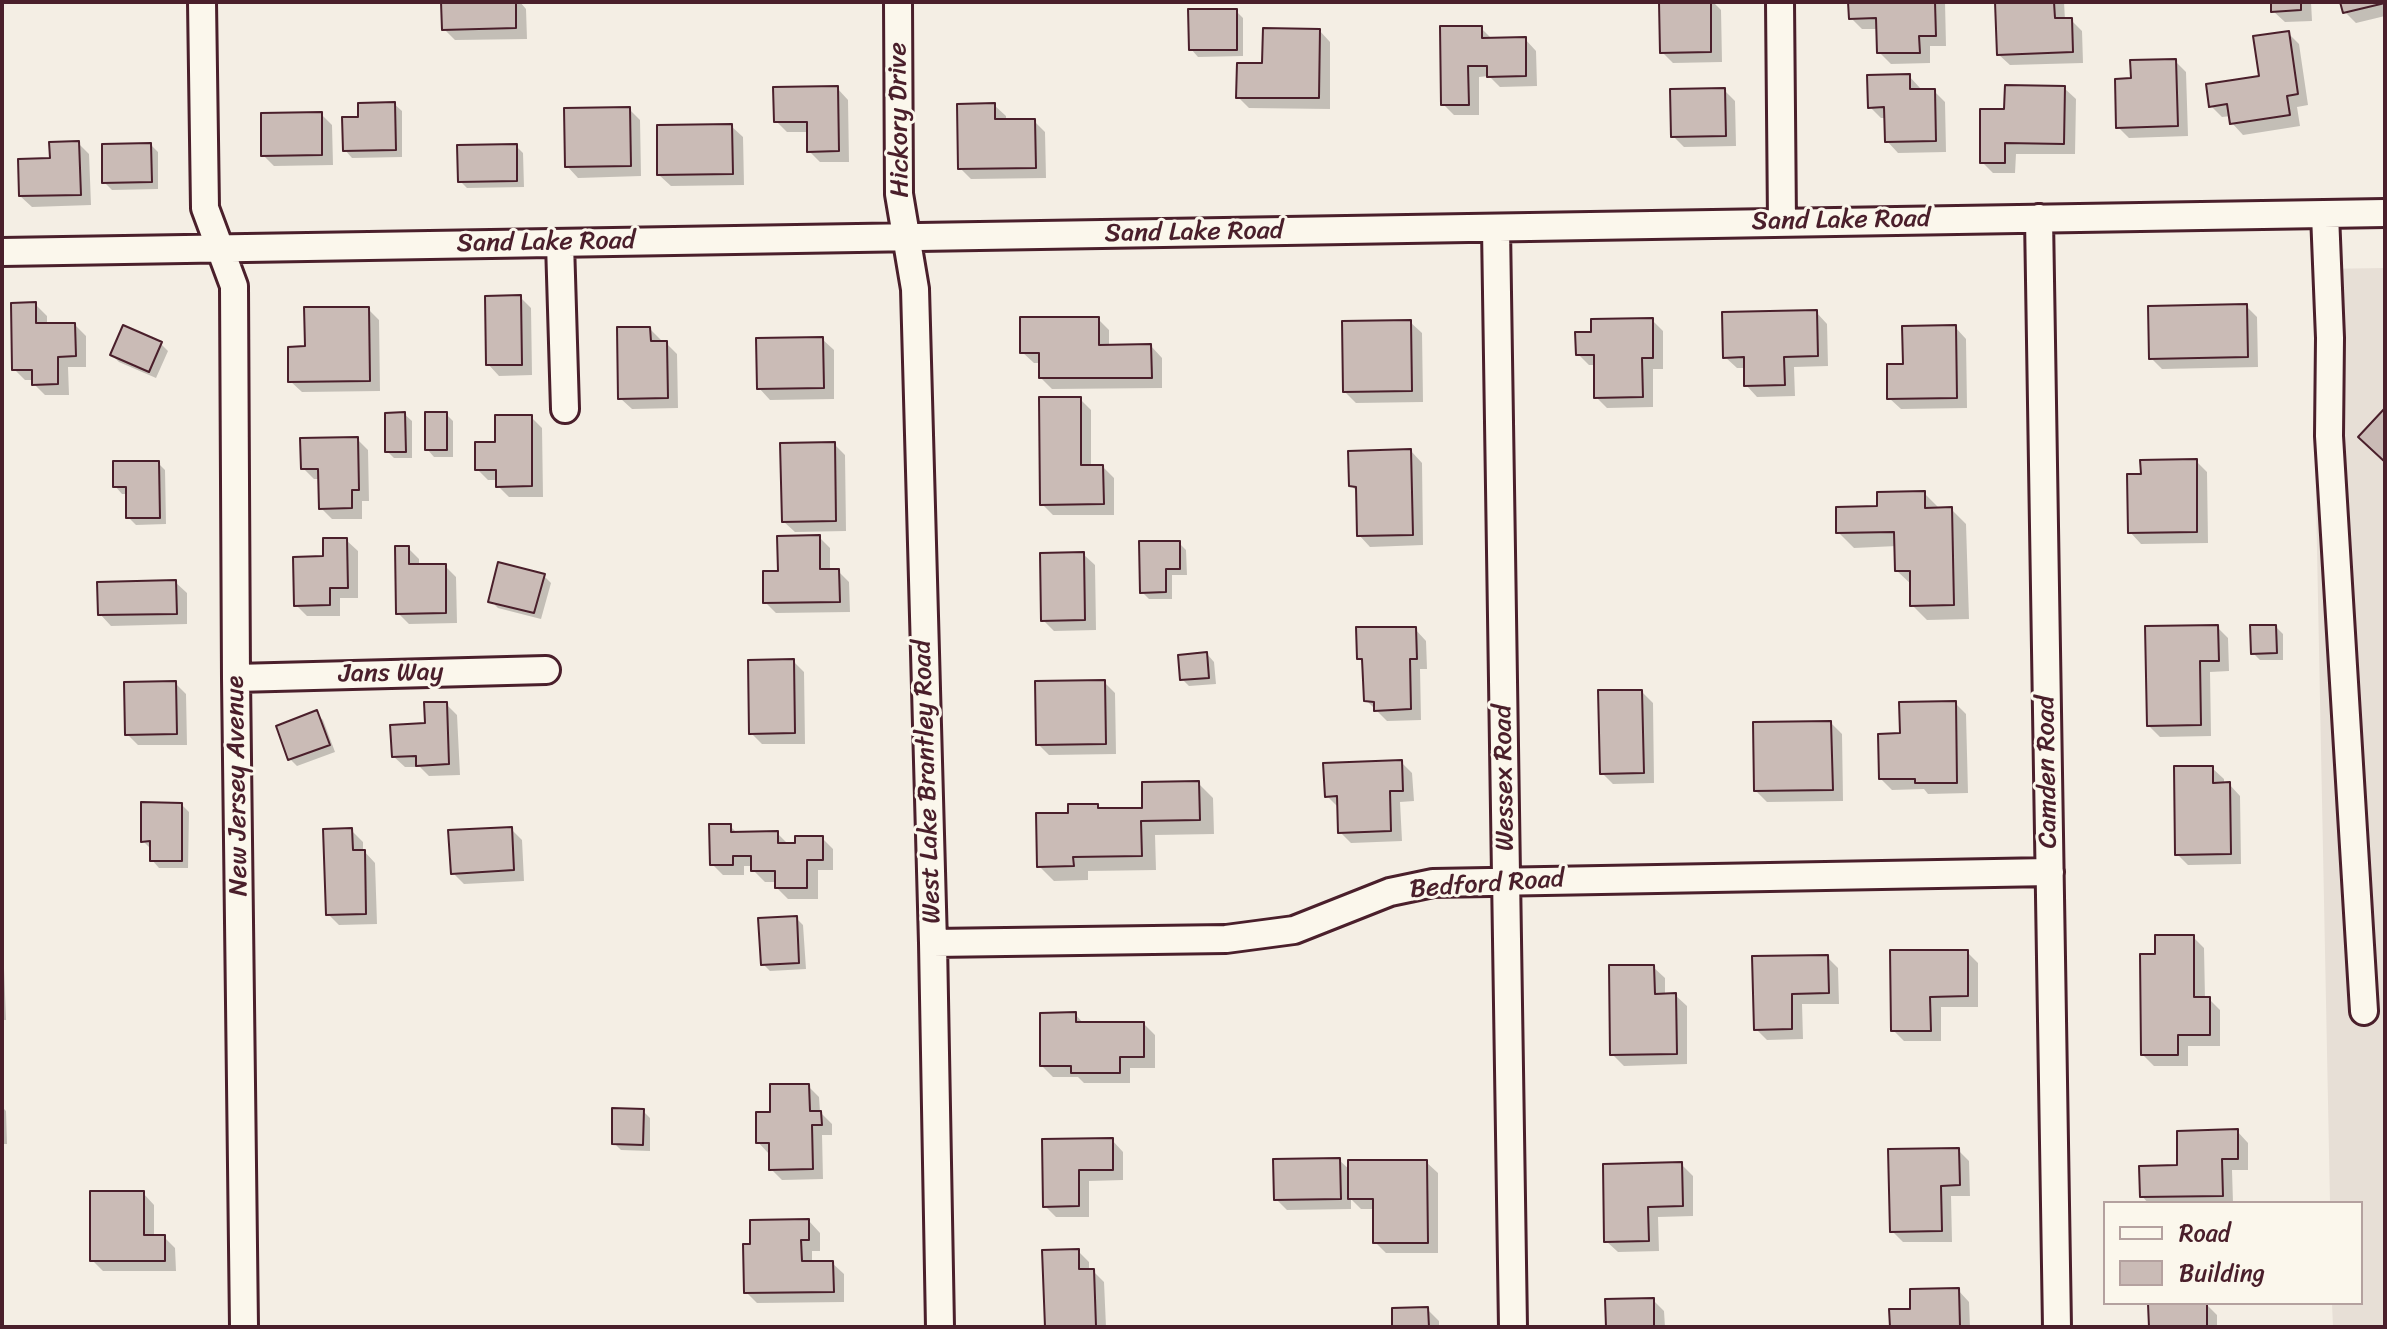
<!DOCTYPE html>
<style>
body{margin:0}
#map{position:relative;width:2387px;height:1329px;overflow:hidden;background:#f4eee4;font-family:Sriracha,sans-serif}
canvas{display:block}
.frame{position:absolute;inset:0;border:4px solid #4a1f2b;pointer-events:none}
.legend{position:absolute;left:2103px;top:1201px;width:260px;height:104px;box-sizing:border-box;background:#fbf7ec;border:2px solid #b4a19f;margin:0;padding:10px 14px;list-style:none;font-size:24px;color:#4a1f2b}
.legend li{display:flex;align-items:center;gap:16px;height:40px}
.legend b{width:40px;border:2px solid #b4a19f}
</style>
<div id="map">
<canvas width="2387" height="1329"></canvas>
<div class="frame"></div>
<ul class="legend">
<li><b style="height:10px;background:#fbf7ec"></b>Road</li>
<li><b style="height:22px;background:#cabbb6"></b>Building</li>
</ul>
</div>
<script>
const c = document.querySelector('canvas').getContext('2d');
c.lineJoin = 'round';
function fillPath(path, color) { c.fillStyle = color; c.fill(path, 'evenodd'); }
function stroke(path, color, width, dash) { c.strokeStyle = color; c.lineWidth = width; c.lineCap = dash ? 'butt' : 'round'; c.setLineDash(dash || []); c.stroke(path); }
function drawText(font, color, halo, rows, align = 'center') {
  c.font = font + ' Sriracha,sans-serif'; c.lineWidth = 6; c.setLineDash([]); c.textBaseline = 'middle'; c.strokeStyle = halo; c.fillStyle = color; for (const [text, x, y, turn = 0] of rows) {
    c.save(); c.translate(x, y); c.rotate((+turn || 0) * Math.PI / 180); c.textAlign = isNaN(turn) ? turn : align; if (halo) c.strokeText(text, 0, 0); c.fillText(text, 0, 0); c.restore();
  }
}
fillPath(new Path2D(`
 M2385,268V1327H2333L2332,1303H2361V1203H2330L2315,448L2318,269Z`), '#e7dfd6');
fillPath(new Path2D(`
 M443,2H520L526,9L527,39L455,40L444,29Z
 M1661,2H1713L1721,10L1722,62L1673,63L1662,52Z
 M1850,2H1945L1946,46H1930V63L1891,64L1879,52V29H1862L1851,18Z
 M1997,2H2064L2065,20H2071L2082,31L2083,63L2010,65L1998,54Z
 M2232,2H2311L2312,21L2285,22L2273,11V3L2234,4Z
 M2342,2H2385V16L2356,23L2345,12Z
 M1236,11L1243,18V56L1198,57L1191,49Z
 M1481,28L1493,40L1525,39L1536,51L1537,86L1500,87L1489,76L1479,77V115H1454L1443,104Z
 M1319,30L1330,42V109L1249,108L1238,97L1264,65Z
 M2288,33L2299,44L2308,105L2297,107L2300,126L2243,135L2232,123L2231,116L2222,117L2211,106L2262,78Z
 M2175,61L2186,72L2188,136L2129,138L2118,127L2133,80Z
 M1909,76L1920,88V91H1934L1945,102L1946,152L1898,153L1887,141L1886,118H1881L1870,107Z
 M837,88L848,100L849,162H820L809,151V132H787L776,121Z
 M2064,88L2076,99L2075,154H2016L2015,173H1993L1982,162L2006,111Z
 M1724,90L1735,101L1736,146L1684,147L1673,136Z
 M394,104L402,111V157L352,158L345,150L360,119Z
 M994,105L1006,116V121H1034L1045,132L1046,178L971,179L960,168Z
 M629,109L640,120L641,176L578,178L567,166Z
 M321,114L332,125L333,165L274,166L263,155Z
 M731,126L743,137L744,185L671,186L659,175Z
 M78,143L89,154L91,205L32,207L20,196L52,160Z
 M151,145L158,152V189L112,190L104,182Z
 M516,146L523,153L524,187L467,188L460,181Z
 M520,297L531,308L532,375L499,376L488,364Z
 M35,304L47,316V325H75L86,336V367H68L69,395H45L34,384V380H25L14,369Z
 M2246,306L2257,317L2258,367L2162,369L2151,358Z
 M368,309L379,320L380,391L302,392L290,381L307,348Z
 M1816,312L1827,324L1828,366L1794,367L1795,396L1757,397L1746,385V368H1737L1725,357Z
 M1098,319L1109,330V347L1151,346L1162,358V388L1052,389L1041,378V363H1034L1022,352Z
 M1652,320L1663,331V369H1653V407L1607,408L1596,397V365H1589L1578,354L1593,334Z
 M1410,322L1422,333L1423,402L1356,403L1345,392Z
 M1955,327L1966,339L1967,408L1901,409L1889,398L1905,366Z
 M650,329L661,340V343H666L677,354L678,408L632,409L620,398Z
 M822,339L834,350V399L770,400L759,388Z
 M161,344L168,351L156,378L119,362L112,355Z
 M1080,399L1091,410V467H1103L1114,478V515H1053L1042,504Z
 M404,414L412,421V458H394L387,451Z
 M446,414L453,421V457H434L427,449Z
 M531,417L542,428L543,497H509L498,486V480H488L477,469L497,444Z
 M357,439L368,450L369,501H362V519H332L321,508L320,479H314L303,468Z
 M834,444L845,455L846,531L795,532L783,521Z
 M1411,451L1422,463L1423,545L1370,547L1359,535L1358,493L1351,485Z
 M2196,461L2207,472L2208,543L2141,544L2130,532L2143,476Z
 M158,463L165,470L166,524L136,525L128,517V494H122L115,486Z
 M1924,493L1939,508L1951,509L1966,524L1969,619L1927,620L1912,605V585L1897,571V546L1854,548L1838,532L1879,508Z
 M819,537L830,548V571H838L849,582L850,612L776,613L765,602L780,573Z
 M346,540L358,551V598H340V616H307L296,605L325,558Z
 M1179,543L1186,550L1187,575H1172V599H1149L1142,592Z
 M408,548L419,559V566H445L456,577L457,623L409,624L398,613Z
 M1083,554L1095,565L1096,630L1054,631L1043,620Z
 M544,576L551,583L541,619L498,608L491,601Z
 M175,582L187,593V624L111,626L100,614Z
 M2217,627L2228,638L2229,671L2210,672L2211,736L2160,737L2149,726Z
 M2276,627L2283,634V660H2260L2253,653Z
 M1415,629L1426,641L1427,669H1420L1421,720L1387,721L1366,700L1365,664L1359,658Z
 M1207,654L1214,662L1216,684L1189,686L1182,679Z
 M793,661L804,672L805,744H762L751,733Z
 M1104,682L1115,693L1116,754L1049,755L1038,744Z
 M175,683L186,694L187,745H138L127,734Z
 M1642,692L1653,703L1654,783L1613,784L1602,773Z
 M1955,703L1966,714L1968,793L1928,794L1924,789L1892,790L1881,779Z
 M446,704L457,715L460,775L429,776L420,767H405L393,756L427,725Z
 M316,713L323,720L335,752L297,766L290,759Z
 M1831,723L1842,734L1843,801L1767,802L1756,791Z
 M1401,762L1412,773L1414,801L1400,802L1402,841L1351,843L1340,832L1338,807L1327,796Z
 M2212,768L2224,779V784H2229L2240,796L2241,864L2188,865L2177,854Z
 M1198,783L1213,798L1214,834L1155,835L1156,870L1088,871V880L1054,881L1039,866L1070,814L1097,806L1101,810H1144Z
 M182,805L189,812L188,868H159L152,860L150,848L143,841Z
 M730,826L738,834L777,833L789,845L822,838L833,849V870H818V899H788L777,888V882H765L753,870V866H744V875H723L712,864Z
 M511,829L522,840L524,881L464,884L453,873Z
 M351,830L363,842V850L375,863L377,924L339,925L328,914Z
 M796,918L803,925L806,969L770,971L763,964Z
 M2193,937L2204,948L2205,999H2209L2220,1010V1046H2188V1066H2154L2143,1055L2157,956Z
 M1967,952L1978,963V1007H1941V1041H1904L1893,1030Z
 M1827,957L1838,968L1839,1004H1802L1803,1039L1767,1040L1756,1029Z
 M2,966L4,968L6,1020H2Z
 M1653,967L1665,978V995H1675L1687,1006V1064L1624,1066L1612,1054Z
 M1075,1014L1084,1024H1144L1155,1035V1068H1130V1083H1084L1078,1077H1053L1042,1066Z
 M808,1086L819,1097L820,1112L832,1124V1135H822L823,1179L782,1180L771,1169L769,1154L758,1142L772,1114Z
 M2,1107L6,1111L7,1144H2Z
 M643,1111L650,1118V1151L621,1150L614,1143Z
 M2237,1131L2248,1143V1170H2232L2233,1203H2148L2142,1196L2179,1167Z
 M1112,1140L1123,1152V1180L1089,1181V1217H1056L1045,1206L1044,1141Z
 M1958,1150L1969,1161L1970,1196H1951L1952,1242H1903L1892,1231Z
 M1339,1160L1350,1170L1426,1162L1438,1173V1253H1386L1375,1242V1209H1361L1351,1199V1209L1287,1210L1276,1199Z
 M1681,1164L1693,1176V1216L1658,1217L1659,1251L1618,1252L1606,1241Z
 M143,1193L154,1205V1237H164L175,1248L176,1271H103L92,1260Z
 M809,1221L820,1233V1251H812V1263H832L844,1274V1302L757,1303L746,1292L752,1246Z
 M1078,1251L1089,1262V1271H1093L1104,1282L1106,1327H1047L1044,1252Z
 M1958,1290L1969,1302L1970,1327H1892L1912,1311Z
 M1653,1300L1664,1311L1665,1327H1608Z
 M2206,1304L2217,1315V1327H2152Z
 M1428,1310L1439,1321V1327H1394Z`), '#0003');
const building = new Path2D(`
 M441,2H516V28L442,30Z
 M1659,2H1711V52L1660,53Z
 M1848,2H1935L1936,36H1919L1920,53H1877L1876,18L1849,19Z
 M1995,2H2054L2055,18H2072L2073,52L1997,55Z
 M2271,2H2301V10L2271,12Z
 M2340,2H2385V3L2343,13Z
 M1188,9H1237V50H1189Z
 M1440,26H1482V38L1526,37V76L1487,77V66H1468L1469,105H1441Z
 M1263,28L1320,29L1319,98H1236L1237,63H1262Z
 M2289,31L2298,94L2287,96L2290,115L2230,124L2227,104L2209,107L2206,84L2259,76L2253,36Z
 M2176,59L2178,126L2116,128L2115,79L2131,78L2130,60Z
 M1910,74V89H1935L1936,141L1885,142L1884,107L1868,108L1867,75Z
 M2005,85L2065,86L2064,144L2005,143V163H1980V109H2004Z
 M838,86L839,151L807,152V122H774L773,87Z
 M1725,88L1726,136L1671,137L1670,89Z
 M395,102L396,150L343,151L342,117H358V103Z
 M995,103V119H1035L1036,168L958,169L957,104Z
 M630,107L631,166L565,167L564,108Z
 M322,112V155L261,156V113Z
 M732,124L733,174L657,175V125Z
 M79,141L81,195L19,196L18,159L50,158L49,142Z
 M151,143L152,182L102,183V144Z
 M517,144V181L458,182L457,145Z
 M521,295L522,365H486L485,296Z
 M36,302V323H75L76,356L58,357V384L32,385V370H12L11,303Z
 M2247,304L2248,357L2149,359L2148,306Z
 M304,307H369L370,381L288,382V347L305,346Z
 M1817,310L1818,356L1784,357L1785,385L1744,386V357L1723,358L1722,312Z
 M1020,317H1099V345L1151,344L1152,378H1039V353H1020Z
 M1653,318V358H1642L1643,397L1594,398V355H1576L1575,332H1591V319Z
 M1411,320L1412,391L1343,392L1342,321Z
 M123,325L162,342L149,372L110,355Z
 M1956,325L1957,398L1887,399V364H1903L1902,326Z
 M617,327H650L651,341H667L668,398L618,399Z
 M823,337L824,388L757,389L756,338Z
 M1039,397H1081V465H1103L1104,504L1040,505Z
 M2385,408V462L2358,437Z
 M405,412L406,452H385V413Z
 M425,412H447V450H425Z
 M495,415H532V486L496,487V470H475V442H495Z
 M358,437L359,490H352V508L319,509L318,469H301L300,438Z
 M835,442L836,521L782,522L780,443Z
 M1411,449L1413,535L1357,536L1356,487L1349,486L1348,451Z
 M2197,459V532L2128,533L2127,474H2141L2140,460Z
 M113,461H159L160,518H126V487H113Z
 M1925,491V508L1952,507L1954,605L1910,606V571H1895L1894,532L1836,533V507L1877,506V492Z
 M820,535V569H839L840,602L763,603V571H778L777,536Z
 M323,538H347L348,588H330V605L294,606L293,557L323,556Z
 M1139,541H1180V569H1166V592L1140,593Z
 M395,546H409V564H446V613L396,614Z
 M1084,552L1085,620L1041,621L1040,553Z
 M498,562L545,574L534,613L488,602Z
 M176,580L177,614L98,615L97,582Z
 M2218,625L2219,661H2200L2201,725L2147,726L2145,626Z
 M2250,625H2276L2277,653L2251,654Z
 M1356,627H1416L1417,659H1410L1411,709L1374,711V702L1364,701L1362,659H1357Z
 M1207,652L1209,678L1180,680L1178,655Z
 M794,659L795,733L749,734L748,660Z
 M1105,680L1106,744L1036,745L1035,681Z
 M176,681L177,734L125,735L124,682Z
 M1598,690H1642L1644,773L1600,774Z
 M1956,701L1957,783H1915V779H1879L1878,734L1900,733L1899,702Z
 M424,702H447L449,764L416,766V756L392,757L390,725L425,723Z
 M317,710L330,745L288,760L276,726Z
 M1831,721L1833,790L1754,791L1753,722Z
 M1402,760L1403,791H1390L1391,831L1338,833L1337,796L1325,797L1323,763Z
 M2174,766H2213V783L2230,782L2231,854L2175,855Z
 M1199,781L1200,820L1141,821L1142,856L1073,857L1074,866L1037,867L1036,813H1068V804H1098V808H1142V782Z
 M141,802L182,803V861H150V841L141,842Z
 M709,824H731V832L778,831V843H795V836H823V860H807V888H775V871H751V856H733V865H710Z
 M512,827L514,870L451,874L448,830Z
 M352,828L353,850H365L366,914L326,915L323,829Z
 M797,916L799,963L761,965L758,918Z
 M2155,935H2194V997H2210V1035H2178V1055H2141L2140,954H2155Z
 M1890,950H1968V996L1930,997L1931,1031H1891Z
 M1828,955L1829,993L1792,994V1029L1754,1030L1752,956Z
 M1609,965H1654L1655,994L1676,993L1677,1054L1610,1055Z
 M1076,1012V1022H1144V1057H1120V1073H1071V1066H1040V1013Z
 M770,1084H809L810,1111H821L822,1125H812L813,1169L769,1170V1143H756V1112H770Z
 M612,1108L644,1109L643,1145L612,1144Z
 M2238,1129V1159H2222L2223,1196L2140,1197L2139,1166L2177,1165V1131Z
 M1113,1138V1170H1079V1206L1043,1207L1042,1139Z
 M1959,1148L1960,1185L1941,1186L1942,1231L1890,1232L1888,1149Z
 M1340,1158L1341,1199L1274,1200L1273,1159Z
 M1348,1160H1427L1428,1243H1373V1199H1348Z
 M1682,1162L1683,1206L1648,1207L1649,1241L1604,1242L1603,1164Z
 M90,1191H144V1235H165V1261H90Z
 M809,1219V1240H801L802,1261H833L834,1292L744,1293L743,1244H750V1220Z
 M1079,1249V1269H1094L1096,1326L1045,1327L1042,1250Z
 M1959,1288L1960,1327H1890L1889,1309H1910V1289Z
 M1654,1298V1327H1606L1605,1299Z
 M2207,1303V1327H2149L2148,1304Z
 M1428,1307L1429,1327H1392V1308Z`);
fillPath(building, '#cabbb6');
stroke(building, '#4a1f2b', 2);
const minor = new Path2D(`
 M202,2L205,208L234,286L236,678L244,1327
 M898,2L899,194L915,289L933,943L940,1327
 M1780,2L1782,222
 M2325,214L2330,338L2329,436L2364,1011
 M2039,218L2057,1327
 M1496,228L1513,1327
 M560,243L565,409
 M2,252L2385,213
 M236,678L546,670
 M933,943L1226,939L1294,930L1390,892L1433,883L2050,872`);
stroke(minor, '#4a1f2b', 32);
stroke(minor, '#fbf7ec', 26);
drawText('26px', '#4a1f2b', '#fbf7ec', [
 ["Hickory Drive",900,120,-91],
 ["Sand Lake Road",1841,221,-1],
 ["Sand Lake Road",1194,233,-1],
 ["Sand Lake Road",546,243,-1],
 ["Jans Way",391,674,-1],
 ["Camden Road",2048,772,-91],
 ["Wessex Road",1505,778,-91],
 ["West Lake Brantley Road",928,782,-92],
 ["New Jersey Avenue",238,786,-91],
 ["Bedford Road",1487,885,-4]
]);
</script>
